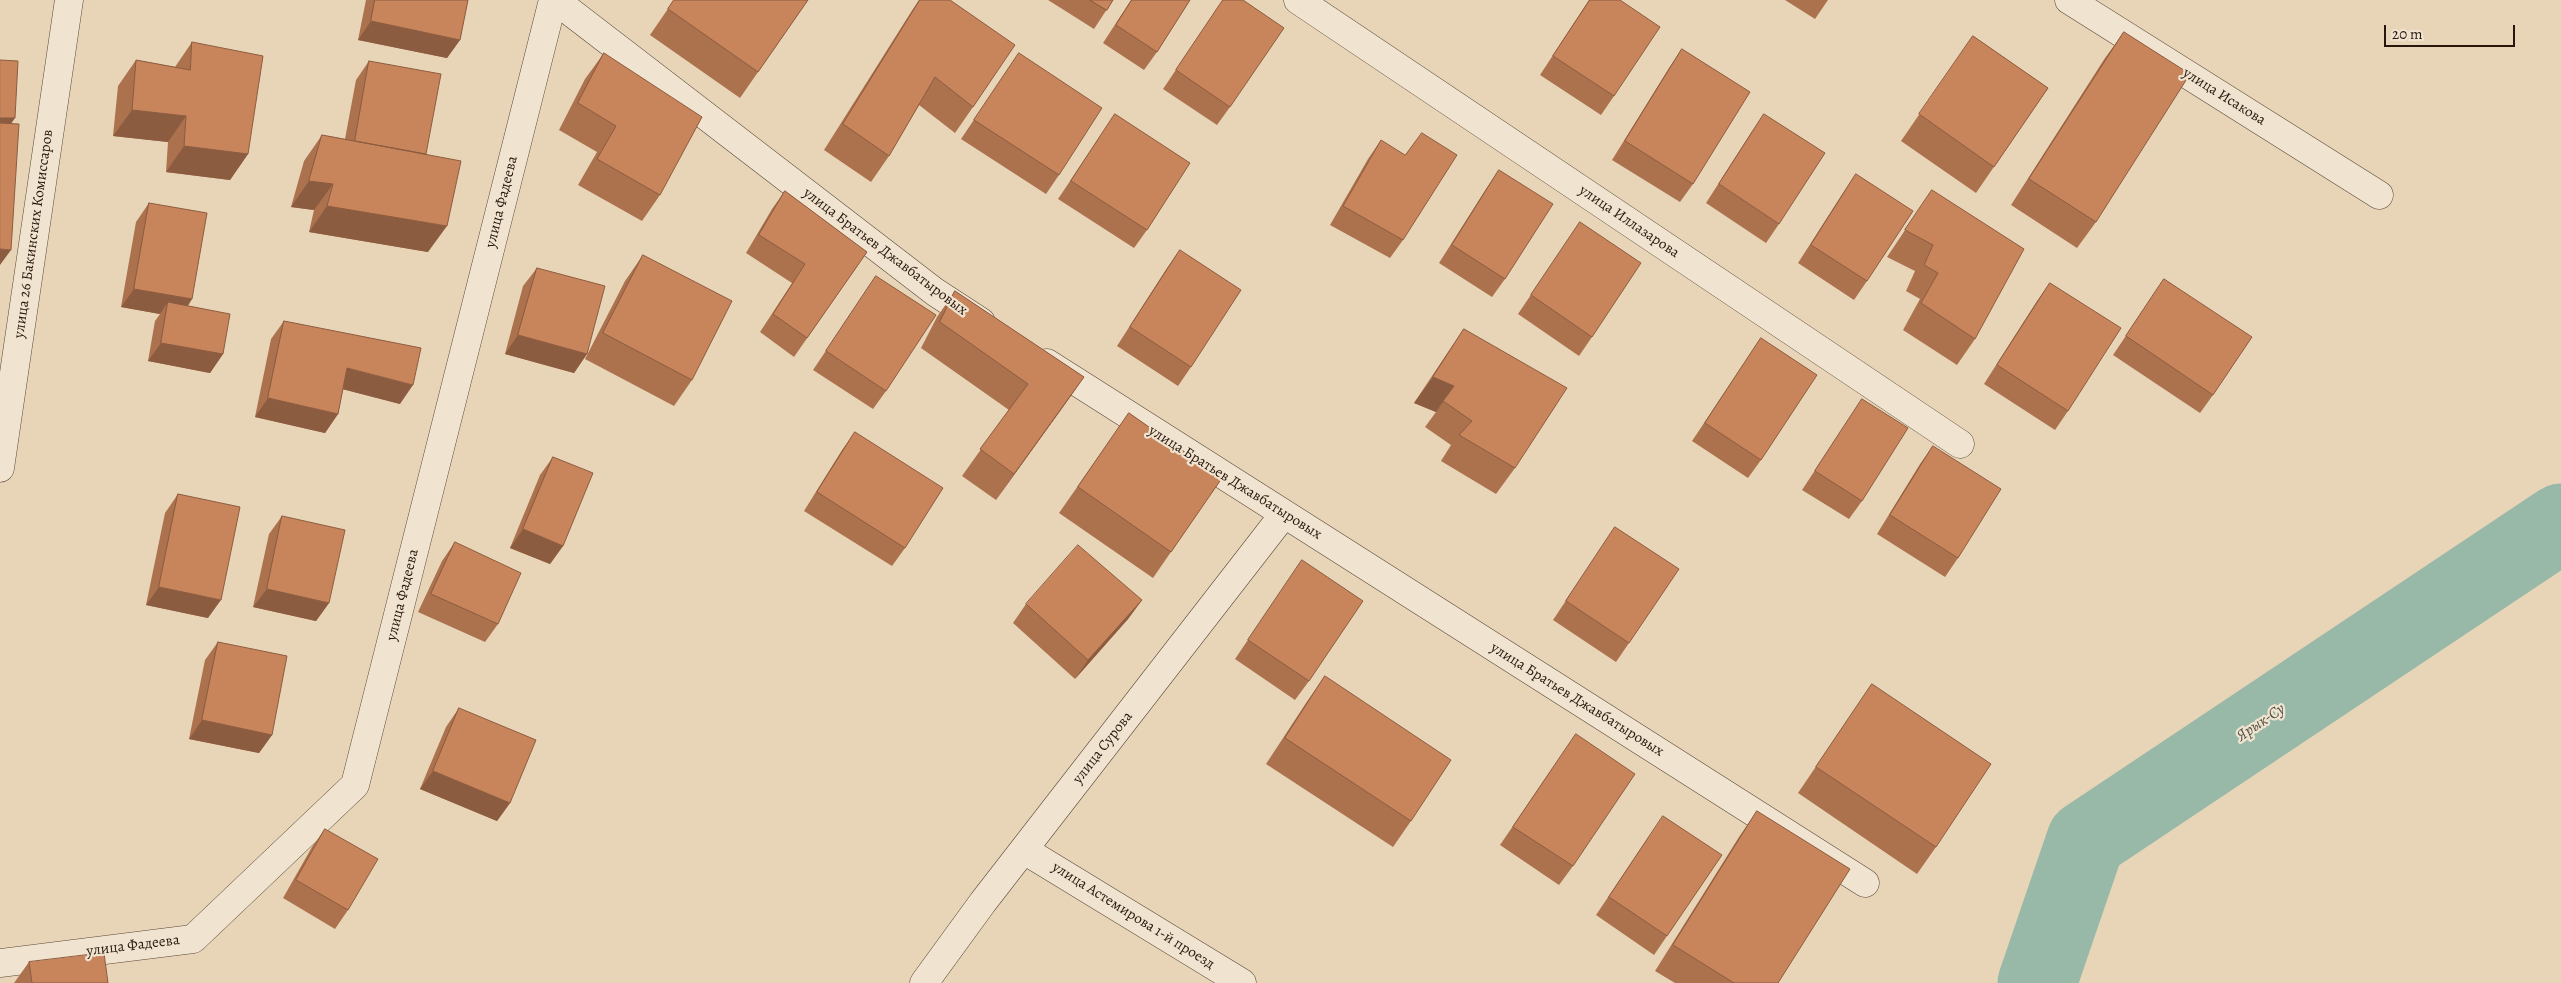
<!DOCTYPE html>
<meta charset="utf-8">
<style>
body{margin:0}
#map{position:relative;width:2561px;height:983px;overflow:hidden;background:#e8d5b7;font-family:Alegreya,serif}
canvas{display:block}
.scale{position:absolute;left:2384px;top:25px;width:131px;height:22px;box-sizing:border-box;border:2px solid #28160d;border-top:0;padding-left:6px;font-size:15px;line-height:18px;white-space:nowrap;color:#28160d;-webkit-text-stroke:4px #f0e4d0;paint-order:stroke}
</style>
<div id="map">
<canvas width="2561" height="983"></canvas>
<div class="scale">20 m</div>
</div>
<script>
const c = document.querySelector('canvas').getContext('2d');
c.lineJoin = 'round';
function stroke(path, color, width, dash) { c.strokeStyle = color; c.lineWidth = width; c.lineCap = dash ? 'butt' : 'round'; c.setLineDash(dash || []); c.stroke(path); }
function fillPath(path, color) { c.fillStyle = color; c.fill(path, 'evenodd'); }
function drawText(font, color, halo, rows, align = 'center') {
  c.font = font + ' Alegreya,serif'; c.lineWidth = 4.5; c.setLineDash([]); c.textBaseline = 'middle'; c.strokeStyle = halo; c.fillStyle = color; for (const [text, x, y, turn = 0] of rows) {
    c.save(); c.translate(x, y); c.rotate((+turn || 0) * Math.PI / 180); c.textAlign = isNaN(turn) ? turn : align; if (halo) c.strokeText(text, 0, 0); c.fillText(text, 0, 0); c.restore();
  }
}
stroke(new Path2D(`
 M2037,983L2086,840L2561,523`), '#98b9a8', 79);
const minor = new Path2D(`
 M555,0L935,292L981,322
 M1298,0L1960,444
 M2069,0L2379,195
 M1047,363L1865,883
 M0,468L69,0
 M1024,850L1242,983
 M0,963L193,939L355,785L553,0
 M924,983L983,902L1284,514`);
stroke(minor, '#584638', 29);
stroke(minor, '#f0e4d0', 28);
fillPath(new Path2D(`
 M366,0H468L460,40L447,58L358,40Z
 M674,0H808L740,98L650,35Z
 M919,0H950L973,107L955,133L919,105L889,156L871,182L824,150L911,12Z
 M1048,0H1113L1094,29Z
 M1131,0H1190L1157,52L1144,70L1103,43Z
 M1223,0L1230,107L1217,125L1163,89Z
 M1589,0H1620L1614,96L1601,115L1540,75Z
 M1785,0H1828L1815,19Z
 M2124,32L2096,222L2077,248L2011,205L2105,58Z
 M1973,36L2048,88L1976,193L1901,141Z
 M192,42L248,154L230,180L166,172L168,142L113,136L118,86L136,60L175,67Z
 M1682,49L1693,184L1680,202L1612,160L1669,68Z
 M604,53L660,195L642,221L578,185L597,152L559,130L585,79Z
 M1019,53L1059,175L1046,194L961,139Z
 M369,61L426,155L428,252L309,232L314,210L291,207L304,161L322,135L345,139L356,80Z
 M1115,114L1147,230L1134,248L1058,199Z
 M1764,114L1779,224L1766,243L1706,203L1751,133Z
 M1381,140L1403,240L1390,258L1330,225L1368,159Z
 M1499,170L1505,279L1492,297L1439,263L1486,189Z
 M1856,174L1867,281L1854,300L1798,263L1843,193Z
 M1932,190L1975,339L1957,365L1903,330L1920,299L1906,291L1915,271L1887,257Z
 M785,191L867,252L794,357L760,332L792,283L746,253L772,209Z
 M149,203L192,299L188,306L223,354L210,373L148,361L155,321L160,314L121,307L136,222Z
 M1580,222L1592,337L1579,356L1518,314Z
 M1180,250L1191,367L1178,386L1117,346L1167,268Z
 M643,255L692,380L674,406L585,359L625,281Z
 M537,268L587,354L574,373L505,354L523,286Z
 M876,276L886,391L873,409L813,370Z
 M2164,279L2213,395L2200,413L2113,355Z
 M2050,283L2068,411L2055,430L1984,384L2037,301Z
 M955,291L1084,377L996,500L962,476L1009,410L921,348L937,317Z
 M284,321L400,404L343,389L338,414L325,433L255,417L271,339Z
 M1464,329L1515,468L1496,494L1441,461L1451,445L1425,427L1436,412L1414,403L1446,355Z
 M1761,338V460L1748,478L1692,441Z
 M1862,399V501L1849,519L1802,490Z
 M1129,413L1222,478L1153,578L1059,513Z
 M855,432L905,548L892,566L804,511L842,450Z
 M1933,446L1958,558L1945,577L1877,534L1920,464Z
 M553,457L563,546L550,564L510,548L540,475Z
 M178,494L208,618L146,605L165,513Z
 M282,516L329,603L316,621L253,607L269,534Z
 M1615,527L1629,643L1616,662L1553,620Z
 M455,542L498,624L485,642L418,612L442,561Z
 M1302,560L1309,681L1295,700L1235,659Z
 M1142,600L1128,619L1075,679L1013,623L1026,604Z
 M218,642L272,735L259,753L189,739L205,660Z
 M1325,676L1411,821L1393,847L1266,764L1306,703Z
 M1872,684L1936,847L1917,874L1798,793Z
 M459,708L510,803L497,821L420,789L446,727Z
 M1576,734L1573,866L1559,885L1500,845Z
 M1757,811L1778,983H1675L1655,971L1739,837Z
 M325,829L348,910L335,929L283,898L312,847Z
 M1650,835L1667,936L1654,955L1596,915Z
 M29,962L108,983H14Z`), '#ac724e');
fillPath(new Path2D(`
 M371,21L460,40L447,58L358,40Z
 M132,110L186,116L168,142L113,136Z
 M0,118H15L2,137H0Z
 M184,146L248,154L230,180L166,172Z
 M309,181L333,184L314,210L291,207Z
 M327,206L447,226L428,252L309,232Z
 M0,249L11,250L0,265Z
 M134,289L192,299L179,318L168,302L160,314L121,307Z
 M518,335L587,354L574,373L505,354Z
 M161,343L223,354L210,373L148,361Z
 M347,368L413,385L400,404L334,387Z
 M1084,377L1066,403L996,500L1014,474Z
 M1433,377L1454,386L1436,412L1414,403Z
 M268,398L338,414L325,433L255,417Z
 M523,529L563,546L550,564L510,548Z
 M159,587L221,600L208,618L146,605Z
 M267,589L329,603L316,621L253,607Z
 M1142,600L1128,619L1075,679L1088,660Z
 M202,720L272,735L259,753L189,739Z
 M433,771L510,803L497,821L420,789Z`), '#8c5c40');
const building = new Path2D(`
 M375,0H468L460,40L371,21Z
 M674,0H808L758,72L668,9Z
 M920,0H950L1015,45L973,107L935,77L889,156L843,124Z
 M1090,0H1113L1107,10Z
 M1132,0H1190L1157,52L1116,25Z
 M1223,0H1243L1284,28L1230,107L1176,70Z
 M1590,0H1620L1660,27L1614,96L1553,56Z
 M2124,32L2190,74L2096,222L2029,179Z
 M1973,36L2048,88L1994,167L1919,114Z
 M192,42L263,56L248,154L184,146L186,116L132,110L136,60L190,70Z
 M1682,49L1750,92L1693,184L1625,141Z
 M604,53L702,117L660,195L597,159L616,126L578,103Z
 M1019,53L1102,108L1059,175L974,120Z
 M0,60L18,61L15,118H0Z
 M369,61L441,74L426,154L355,141Z
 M1115,114L1190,163L1147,230L1071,181Z
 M1764,114L1825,153L1779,224L1719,184Z
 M0,123L19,124L11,250L0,249Z
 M1422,133L1457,155L1403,240L1343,206L1381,140L1405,155Z
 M322,135L461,161L447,226L327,206L333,184L309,181Z
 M1499,170L1553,204L1505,279L1452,245Z
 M1856,174L1913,211L1867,281L1811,245Z
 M1932,190L2024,249L1975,339L1921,303L1938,273L1924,265L1933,245L1905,230Z
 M785,191L867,252L807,338L773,314L805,264L759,235Z
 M149,203L207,213L192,299L134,289Z
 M1580,222L1641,263L1592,337L1531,295Z
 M1180,250L1241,290L1191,367L1130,327Z
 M643,255L732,301L692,380L603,333Z
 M537,268L605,286L587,354L518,335Z
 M876,276L936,315L886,391L826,351Z
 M2164,279L2252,337L2213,395L2126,336Z
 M2050,283L2121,328L2068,411L1997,365Z
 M955,291L1084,377L1014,474L980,449L1028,384L940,322Z
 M168,302L230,314L223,354L161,343Z
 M284,321L421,348L413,385L347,368L338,414L268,398Z
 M1464,329L1567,388L1515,468L1459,435L1472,421L1443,401L1454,386L1433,377Z
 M1761,338L1817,375L1761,460L1705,423Z
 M1862,399L1908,428L1862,501L1815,471Z
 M1129,413L1222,478L1171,552L1078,487Z
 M855,432L943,488L905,548L817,492Z
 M1933,446L2001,489L1958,558L1890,515Z
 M553,457L593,473L563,546L523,529Z
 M178,494L240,507L221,600L159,587Z
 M282,516L345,530L329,603L267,589Z
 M1615,527L1679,569L1629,643L1566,601Z
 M455,542L521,573L498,624L431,594Z
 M1078,545L1142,600L1088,660L1026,604Z
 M1302,560L1363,601L1309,681L1248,640Z
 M218,642L287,656L272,735L202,720Z
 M1325,676L1451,760L1411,821L1285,738Z
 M1872,684L1991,764L1936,847L1816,767Z
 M459,708L536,740L510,803L433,771Z
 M1576,734L1635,774L1573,866L1513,827Z
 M1757,811L1850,869L1778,983H1734L1673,945Z
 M1663,816L1722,855L1667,936L1609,897Z
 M325,829L378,859L348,910L296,880Z
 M104,953L108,983H32L29,962Z`);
fillPath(building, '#c8845b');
stroke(building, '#8c5c40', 1);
drawText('15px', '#28160d', '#f0e4d0', [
 ["улица Исакова",2224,97,32],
 ["улица Фадеева",502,202,-76],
 ["улица Иллазарова",1629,222,34],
 ["улица 26 Бакинских Комиссаров",34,234,-82],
 ["улица Братьев Джавбатыровых",885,252,37],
 ["улица Братьев Джавбатыровых",1235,483,32],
 ["улица Фадеева",403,595,-76],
 ["улица Братьев Джавбатыровых",1577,700,32],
 ["улица Сурова",1103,748,-52],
 ["улица Астемирова 1-й проезд",1133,916,32],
 ["улица Фадеева",133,946,-7]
]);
drawText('italic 16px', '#4f4f43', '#f0e4d0', [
 ["Ярык-Су",2261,723,-34]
]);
</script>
